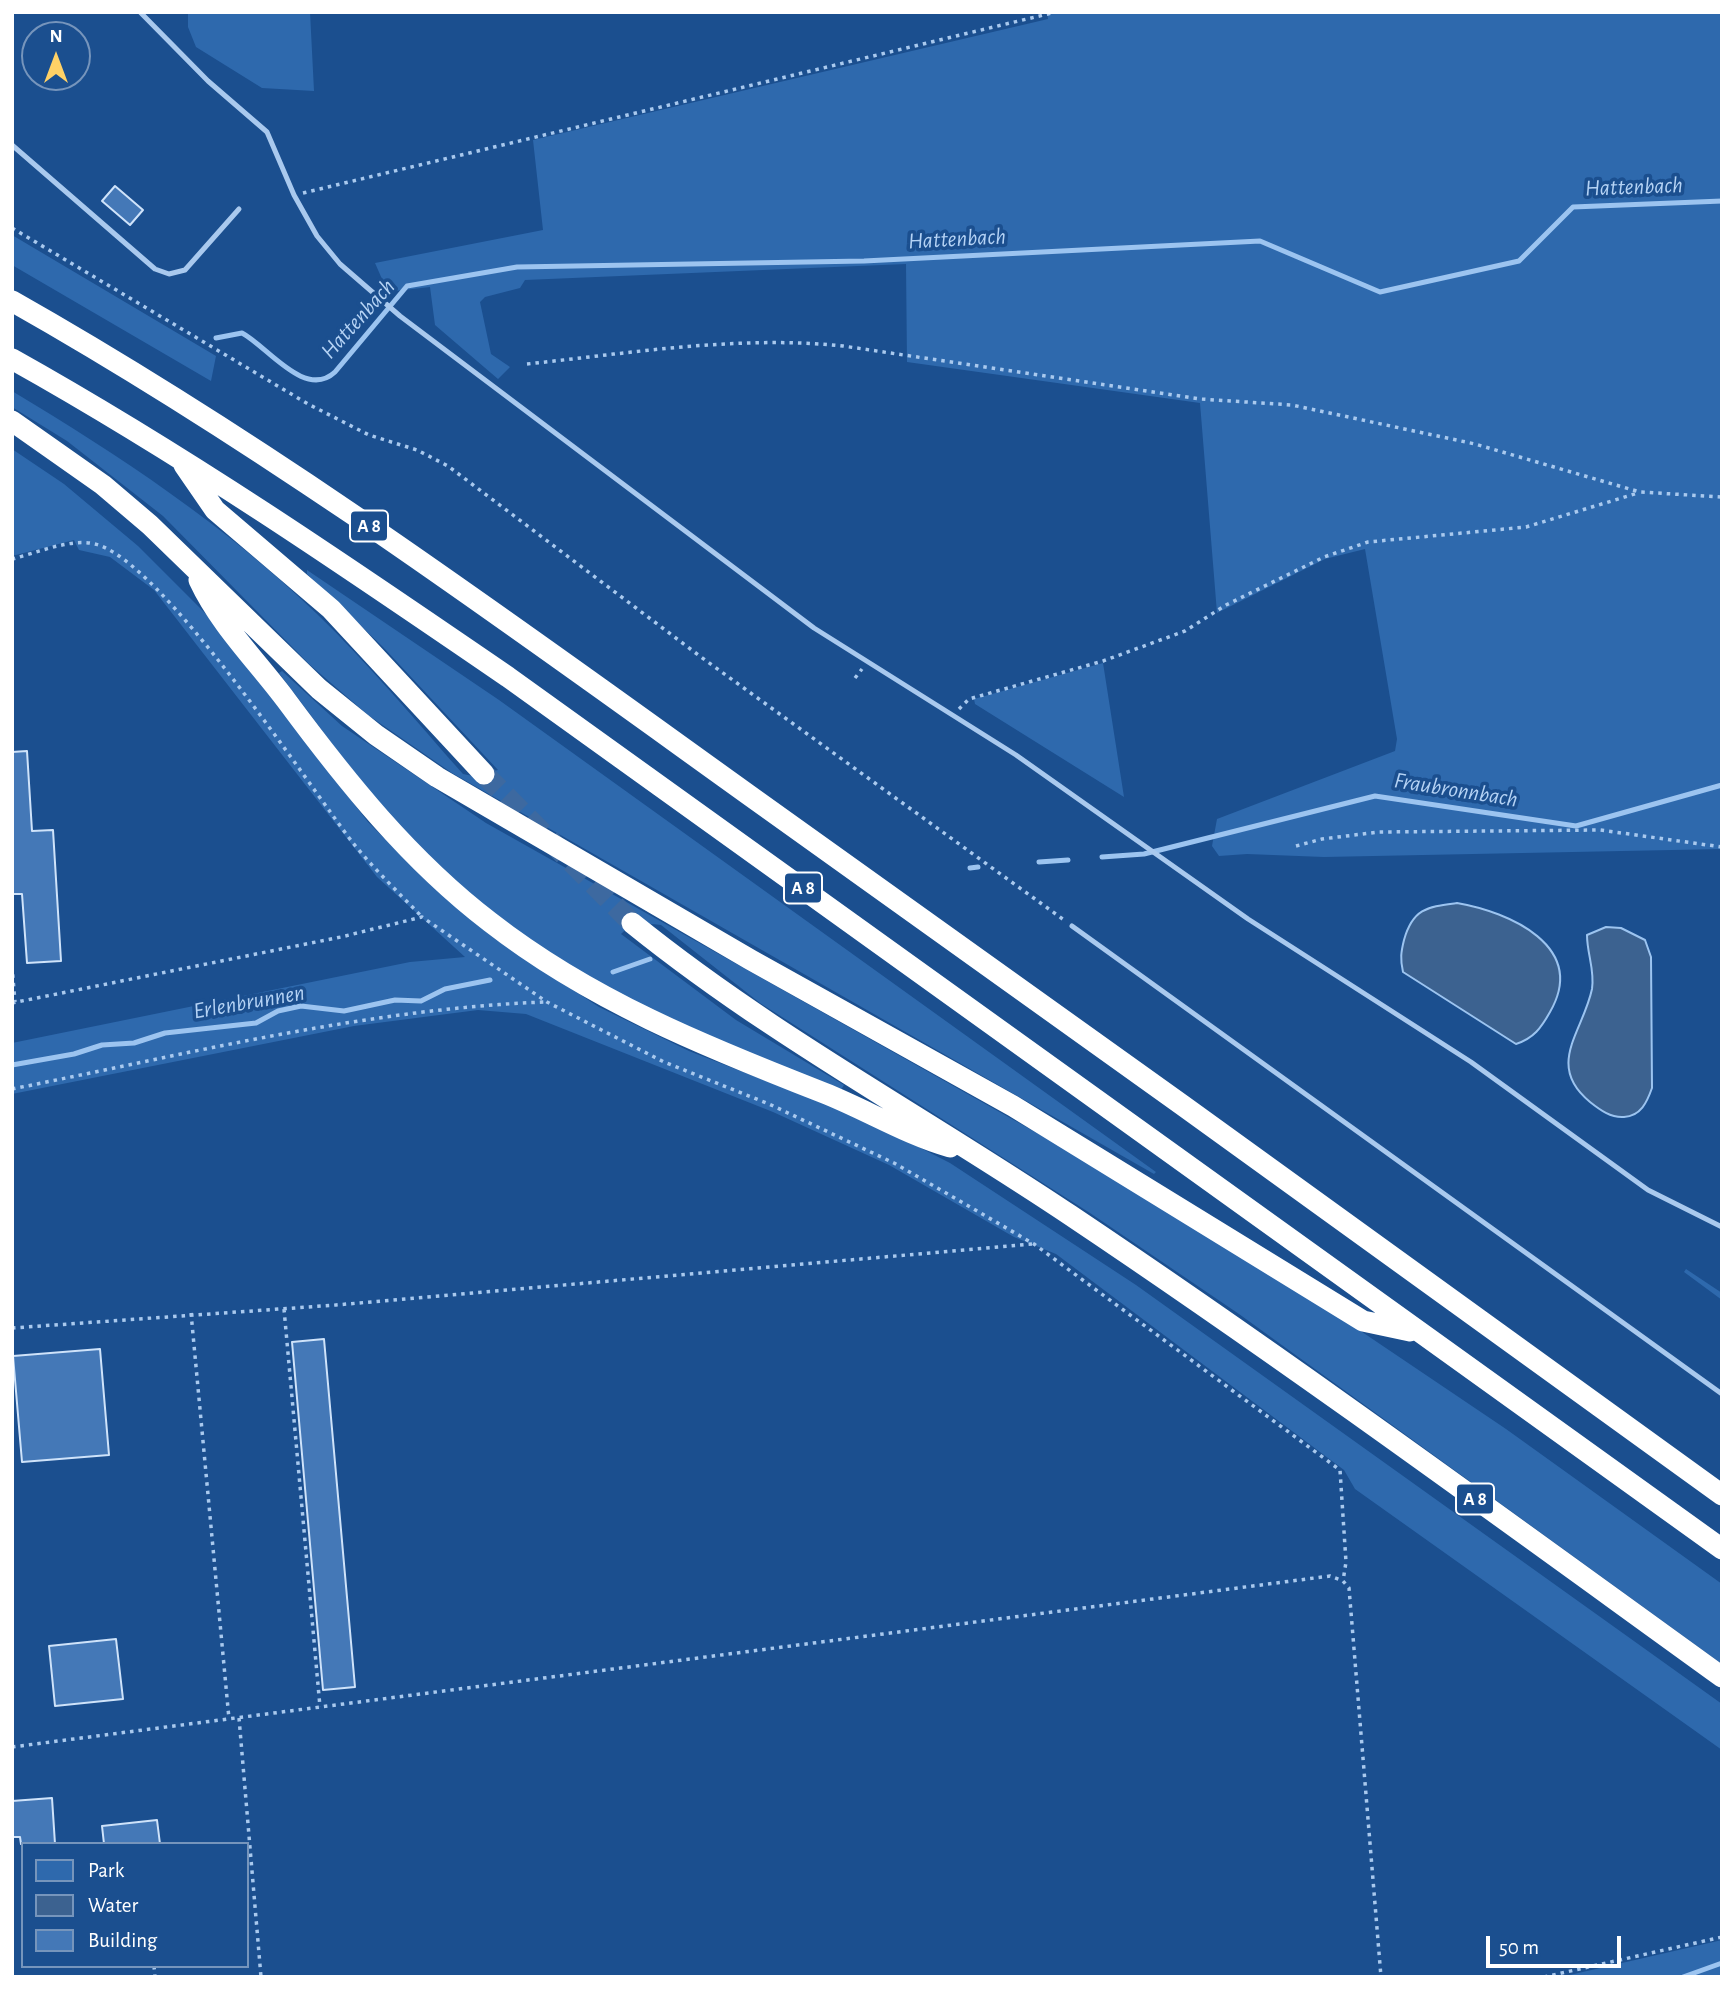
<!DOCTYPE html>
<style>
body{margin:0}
#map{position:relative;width:1734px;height:1989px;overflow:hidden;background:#1b4f8f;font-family:"Alegreya Sans",sans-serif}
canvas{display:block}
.frame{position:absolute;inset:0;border:14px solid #fff;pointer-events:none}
.legend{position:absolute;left:21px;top:1842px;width:228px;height:126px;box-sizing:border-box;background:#1b4f8f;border:2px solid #7695bc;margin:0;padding:9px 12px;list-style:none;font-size:21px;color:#fff}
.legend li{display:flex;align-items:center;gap:14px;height:35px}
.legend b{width:35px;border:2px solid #7695bc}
.north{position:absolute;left:21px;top:21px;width:70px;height:70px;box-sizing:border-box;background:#1b4f8f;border:2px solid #7695bc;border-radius:50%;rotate:0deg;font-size:19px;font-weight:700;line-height:28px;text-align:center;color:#fff}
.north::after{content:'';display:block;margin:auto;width:24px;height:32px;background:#ffd166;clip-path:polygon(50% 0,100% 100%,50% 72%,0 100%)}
.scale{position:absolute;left:1486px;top:1936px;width:135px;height:32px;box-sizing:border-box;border:4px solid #fff;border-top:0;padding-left:9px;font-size:21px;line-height:24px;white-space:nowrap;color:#fff;-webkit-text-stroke:5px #1b4f8f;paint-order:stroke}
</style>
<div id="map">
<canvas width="1734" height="1989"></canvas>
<div class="frame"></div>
<ul class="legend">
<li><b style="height:19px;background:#2e69ad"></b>Park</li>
<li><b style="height:19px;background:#3c6290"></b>Water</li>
<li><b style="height:19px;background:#4478b7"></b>Building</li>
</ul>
<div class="north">N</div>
<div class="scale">50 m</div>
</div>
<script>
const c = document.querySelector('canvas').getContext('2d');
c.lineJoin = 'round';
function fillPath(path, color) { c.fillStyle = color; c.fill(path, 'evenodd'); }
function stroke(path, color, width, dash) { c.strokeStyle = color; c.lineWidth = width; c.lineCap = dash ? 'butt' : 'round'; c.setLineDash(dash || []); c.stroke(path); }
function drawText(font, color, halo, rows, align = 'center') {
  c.font = font + ' "Alegreya Sans",sans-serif'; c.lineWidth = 7; c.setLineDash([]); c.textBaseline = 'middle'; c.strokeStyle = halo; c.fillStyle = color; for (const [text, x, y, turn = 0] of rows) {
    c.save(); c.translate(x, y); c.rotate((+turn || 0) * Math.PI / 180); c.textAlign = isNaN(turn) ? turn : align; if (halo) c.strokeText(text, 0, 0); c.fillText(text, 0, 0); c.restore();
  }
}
fillPath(new Path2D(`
 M188,12H310L314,91L262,88L196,47L188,27Z
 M1047,12H1722V849L1324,857L1247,854L1219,856L1212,846L1217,819L1395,751L1397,739L1365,549L1325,559L1217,613L1200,403L907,362L906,264L525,280L520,288L485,297L480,302L491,354L510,367L498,379L435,325L430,287L395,291L382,279L375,263L543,230L533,140L1048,19Z
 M12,235L216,356L211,381L12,265Z
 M12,391C120,456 225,525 316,613C368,663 415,720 463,774L473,776L498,770L383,647L307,574V570L499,700L1156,1172L1154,1174L452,773L368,715L309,664L163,516L67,441L12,407Z
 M12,449L64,484L138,546L211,619L368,822L431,885L495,939L599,1007L689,1051L864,1119L950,1163L1136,1285L1722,1704V1750L1355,1489L1344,1470L1056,1254L1014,1237L889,1165L773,1112L526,1014L478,1010L354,1026L12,1094V1043L410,962L465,957L377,877L154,590L110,557L79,550L74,540L12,556Z
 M1103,663L1124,797L975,704L974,699Z
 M282,671L342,726L486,823L1076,1155L1288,1282L1506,1429L1722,1584V1664L1239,1314L1090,1213L760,1003L661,925C647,923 632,923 621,934L736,1020L844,1085L841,1090C702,1035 560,978 448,876C383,816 332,743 279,673Z
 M1686,1269L1722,1293V1300L1684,1272Z
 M1722,1940V1977H1561Z`), '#2e69ad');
const water = new Path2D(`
 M1457,903C1509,912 1588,946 1550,1012C1541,1028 1534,1038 1516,1044L1403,972C1400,959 1401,952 1404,940C1413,908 1428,907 1457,903Z
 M1606,927L1621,928L1645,940L1651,957L1652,1088C1647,1102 1641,1116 1624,1117C1611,1118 1600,1110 1590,1102C1545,1065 1583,1032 1592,989C1595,970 1587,954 1587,935Z`);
fillPath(water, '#3c6290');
stroke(water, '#9cc4f0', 2);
stroke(new Path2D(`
 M216,338L242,333C267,346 305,400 335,372L407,286L517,267L864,261L1260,241L1380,292L1519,261L1573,207L1722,201
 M1102,857L1144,854L1375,796L1576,826L1722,785
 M1039,862L1068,860
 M970,868L978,867
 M613,972L650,959
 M12,1065L74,1054L102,1045L134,1043L165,1033L256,1023L278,1011L301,1006L344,1011L395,1000L421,1001L445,989L490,980
 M1683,1977L1722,1963`), '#9cc4f0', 5);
const building = new Path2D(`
 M115,186L143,210L130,225L102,201Z
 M27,751L32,831L53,830L61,961L27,963L22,894H12V752Z
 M324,1339L355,1687L323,1690L292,1342Z
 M100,1349L109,1455L22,1462L13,1356Z
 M116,1639L123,1699L55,1706L49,1646Z
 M52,1798L55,1844H21L20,1837H12V1801Z
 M157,1820L160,1844H104L102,1826Z`);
fillPath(building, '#4478b7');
stroke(building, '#cfe3fa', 2);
stroke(new Path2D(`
 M484,774L632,923`), '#3d69a0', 21, [21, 10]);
stroke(new Path2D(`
 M303,193L1056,12
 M12,228L308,404L369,435L417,450L448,466L701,657L1064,920
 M527,364C632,353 738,335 843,346L1200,399L1292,405L1475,444L1640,492L1722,497
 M12,559C37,553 70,538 95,544C160,559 307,783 353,843C374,869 399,893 422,917
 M855,678L862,669
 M959,709L969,699L1103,661L1185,631L1226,605L1324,557L1368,542L1526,527L1638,493
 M1296,846L1322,839L1379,832L1600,830L1722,847
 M12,966L15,1002
 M12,1003L341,937L422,917L547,1002L664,1062L769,1104L894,1163L1034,1244L1340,1470L1346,1562L1343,1581
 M12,1089C188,1054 365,1009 545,1002
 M284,1309L320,1707
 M191,1313L229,1719
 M12,1328L336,1305L1032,1244
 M239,1718L261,1977
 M12,1747L1330,1576L1343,1581L1349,1588L1381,1977
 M154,1966L155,1977
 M1544,1977L1722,1937`), '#a9c9ee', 3.5, [3.5, 5]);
stroke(new Path2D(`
 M140,12L208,81L267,132L294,195L317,236L340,264L400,316L814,628L1016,755L1248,919L1471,1062L1648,1190L1722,1227
 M12,145L155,269L169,274L185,270L239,209
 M1072,926L1722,1394`), '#a9c9ee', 5);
stroke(new Path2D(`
 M12,301C274,449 516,628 760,803C1082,1032 1402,1263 1722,1495
 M12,359C184,455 346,566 508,677L1722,1549
 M12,421L103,485L150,525L319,689L376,735L437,777L751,960L1013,1106L1363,1321L1410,1331
 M184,465L215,510L331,609L484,774
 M199,580C220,625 256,660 286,700C346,781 409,860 490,922C590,1000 706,1047 824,1093C867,1110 905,1134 950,1147
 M632,923C769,1034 924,1117 1070,1215C1291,1363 1506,1521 1722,1677`), '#fff', 21);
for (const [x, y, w] of [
 [369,526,38],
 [803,888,38],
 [1475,1499,38]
]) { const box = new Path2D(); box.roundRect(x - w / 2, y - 15.5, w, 31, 5); c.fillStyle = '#1b4f8f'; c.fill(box); stroke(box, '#fff', 2); }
drawText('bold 19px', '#fff', null, [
 ["A 8",369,526],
 ["A 8",803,888],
 ["A 8",1475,1499]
]);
drawText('italic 23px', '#b5d3f5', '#1b4f8f', [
 ["Hattenbach",1634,187,-2],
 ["Hattenbach",957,239,-3],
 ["Hattenbach",358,319,-48],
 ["Fraubronnbach",1456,790,9],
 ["Erlenbrunnen",249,1002,-10]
]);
</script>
